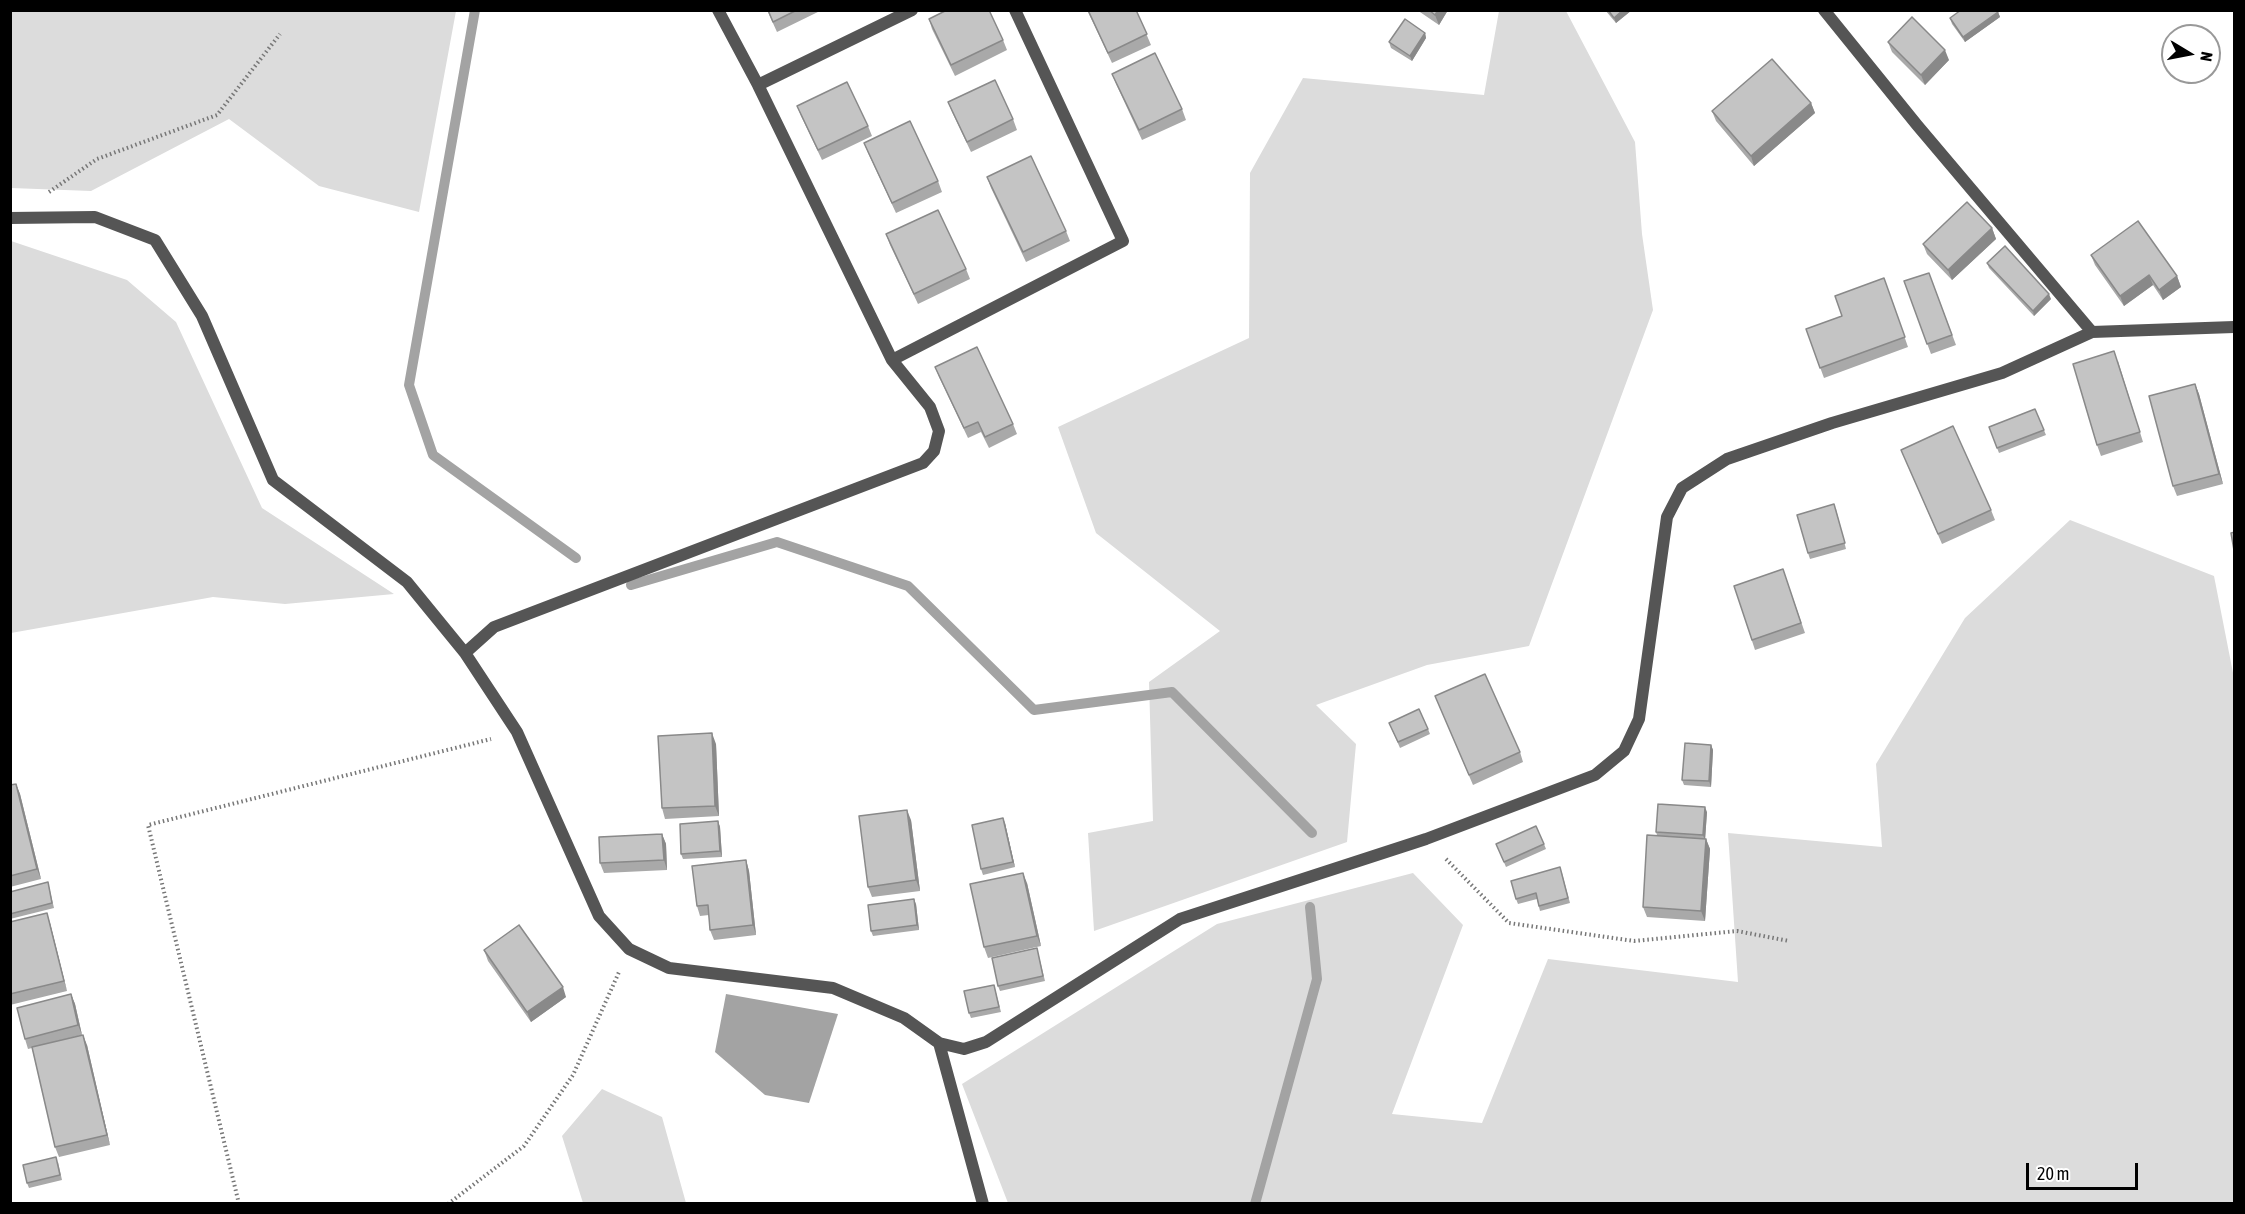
<!DOCTYPE html>
<html>
<head>
<meta charset="utf-8">
<style>
  body { margin:0 }
  #map { position:relative; width:2245px; height:1214px; overflow:hidden; background:#fff; font-family:"Asap Condensed",sans-serif }
  canvas { display:block }
  .frame { position:absolute; inset:0; border:12px solid #000; pointer-events:none }
  .north { position:absolute; left:2161px; top:24px; width:60px; height:60px; box-sizing:border-box; background:#fff; border:2px solid #999; border-radius:50%; rotate:100deg; font-size:16px; font-weight:700; line-height:24px; text-align:center; color:#000 }
  .north::after { content:''; display:block; margin:auto; width:21px; height:27px; background:#000; clip-path:polygon(50% 0,100% 100%,50% 72%,0 100%) }
  .scale { position:absolute; left:2026px; top:1163px; width:112px; height:27px; box-sizing:border-box; border:3px solid #000; border-top:0; padding-left:8px; font-size:18px; line-height:21px; white-space:nowrap; color:#000; -webkit-text-stroke:4px #fff; paint-order:stroke }
</style>
</head>
<body>
<div id="map">
<canvas width="2245" height="1214"></canvas>
<div class="frame"></div>
<div class="north">N</div>
<div class="scale">20 m</div>
</div>
<script>
const ctx = document.querySelector('canvas').getContext('2d');
ctx.lineJoin = 'round';
function fill(path, color) {
  ctx.fillStyle = color;
  ctx.fill(path, 'evenodd');
}
function poly(rows) {
  const path = new Path2D();
  for (const r of rows) {
    path.moveTo(r[0], r[1]);
    for (let i = 2; i < r.length; i += 2) path.lineTo(r[i], r[i + 1]);
  }
  return path;
}
function trace(path, color, width, dash) {
  ctx.strokeStyle = color;
  ctx.lineWidth = width;
  ctx.lineCap = dash ? 'butt' : 'round';
  ctx.setLineDash(dash || []);
  ctx.stroke(path);
}
fill(poly([
  [11,10,456,11,419,212,319,186,229,119,91,191,11,188],
  [1499,11,1566,11,1635,142,1642,234,1653,310,1529,646,1427,665,1316,705,1356,744,1347,842,1094,931,1088,833,1153,821,1149,682,1220,631,1096,533,1058,427,1249,338,1250,173,1303,78,1484,95],
  [11,241,127,280,176,322,262,508,394,594,285,604,213,597,11,633],
  [2070,520,2214,576,2234,678,2234,1203,1008,1203,962,1084,1217,924,1413,873,1463,925,1392,1114,1482,1123,1548,959,1738,982,1728,833,1882,847,1876,764,1965,618],
  [602,1089,662,1117,686,1203,583,1203,562,1136]
]), '#dcdcdc');
fill(poly([
  [726,994,838,1014,809,1103,765,1095,715,1052]
]), '#a3a3a3');
trace(poly([
  [475,10,409,385,433,455,576,558],
  [631,585,777,542,908,586,1034,710,1172,692,1312,833],
  [1255,1204,1317,979,1310,907]
]), '#a3a3a3', 10);
trace(poly([
  [49,192,97,159,217,115,280,34],
  [1446,859,1509,923,1634,941,1737,931,1789,941],
  [239,1204,148,825,491,739],
  [448,1204,524,1146,573,1075,619,972]
]), '#777', 4, [1.5, 3]);
trace(poly([
  [1824,10,1917,125,2092,332],
  [758,85,912,10],
  [10,218,95,217,155,240,202,316,273,480,407,582,465,653,517,732,599,916,629,949,669,968,833,988,904,1018,939,1043,964,1049,986,1042,1180,919,1426,839,1595,775,1624,751,1639,719,1667,517,1682,488,1727,459,1832,423,2002,373,2092,332,2234,327],
  [892,360,1123,241,1015,10],
  [465,653,494,627,923,463,934,451,939,431,930,407,892,360,758,85,718,10],
  [939,1043,983,1204]
]), '#555', 12);
fill(poly([
  [767,10,822,10,777,32],
  [1087,10,1136,10,1151,45,1112,63],
  [1417,10,1448,10,1439,25],
  [1605,10,1632,10,1616,23],
  [1998,12,2000,17,1965,42,1952,24,1950,18],
  [929,19,1003,40,1007,50,955,76,932,29],
  [1425,33,1426,38,1412,61,1391,48,1389,42],
  [1888,42,1949,60,1925,85,1892,52],
  [1112,74,1182,109,1186,120,1142,140,1116,84],
  [948,102,1013,119,1017,130,971,152,952,112],
  [1811,103,1815,113,1754,166,1716,121,1712,111],
  [797,106,868,126,872,136,822,160,801,116],
  [864,143,938,181,942,192,896,213,868,153],
  [987,177,1066,231,1070,241,1026,262,991,188],
  [1992,228,1996,239,1952,280,1927,254,1923,244],
  [886,234,966,269,970,279,918,304,890,245],
  [2091,255,2177,276,2181,287,2163,300,2153,285,2124,306,2095,265],
  [1987,263,2051,299,2034,316,1989,268],
  [1929,273,1956,345,1931,354,1904,281],
  [1884,278,1908,347,1824,378,1806,329,1842,316],
  [2118,361,2143,442,2101,456,2097,445],
  [935,367,1013,424,1017,434,989,448,981,432,968,438,939,377],
  [2195,384,2199,394,2223,484,2177,496,2173,486],
  [2035,409,2046,435,1999,453,1989,427],
  [1901,450,1991,510,1995,520,1942,544],
  [1836,509,1846,549,1810,559,1808,553],
  [1783,569,1805,633,1755,650,1734,586],
  [1435,696,1520,752,1523,762,1473,785],
  [1389,723,1428,729,1430,734,1400,748],
  [716,744,719,816,665,819,662,808],
  [1711,745,1713,750,1711,787,1684,785,1682,780],
  [16,784,20,794,41,879,10,887,10,785],
  [1707,812,1705,839,1706,839,1710,849,1705,921,1647,917,1643,907,1657,835,1656,832],
  [911,820,920,891,872,897,868,887],
  [718,821,720,827,722,857,683,859,681,854],
  [1005,823,1015,867,983,875,981,869],
  [662,834,666,844,667,870,604,873,600,863],
  [1496,844,1544,844,1546,849,1506,867],
  [746,860,749,871,756,935,714,940,710,930,709,915,700,916,697,906],
  [1562,873,1570,903,1540,911,1537,899,1518,904,1516,899],
  [48,882,54,908,10,919,10,892],
  [1027,883,1041,946,988,958,984,947],
  [916,904,919,930,873,936,871,931],
  [10,922,50,923,67,991,10,1005],
  [1037,948,1045,981,1000,991,998,986],
  [484,950,566,997,531,1022,488,961],
  [994,985,1001,1012,971,1018,969,1013],
  [71,994,75,1004,82,1035,57,1041,87,1045,110,1145,59,1157,55,1147,32,1048,28,1049,25,1039],
  [58,1162,62,1180,29,1188,27,1183]
]), '#a9a9a9');
fill(poly([
  [1438,10,1448,10,1439,25,1435,15],
  [1623,10,1632,10,1616,23,1614,18],
  [1998,12,2000,17,1965,42,1963,37],
  [1425,33,1426,38,1412,61,1410,56],
  [1945,50,1949,60,1925,85,1921,75],
  [1811,103,1815,113,1754,166,1751,156],
  [1992,228,1996,239,1952,280,1948,270],
  [2149,275,2153,285,2124,306,2120,296],
  [2177,276,2181,287,2163,300,2159,290],
  [2049,294,2051,299,2034,316,2033,311],
  [2195,384,2199,394,2223,484,2219,474],
  [712,733,716,744,719,816,715,806],
  [1711,745,1713,750,1711,787,1709,781],
  [16,784,20,794,41,879,37,869],
  [1705,807,1707,812,1705,841,1703,835],
  [907,810,911,820,920,891,916,880],
  [1003,818,1005,823,1015,867,1013,862],
  [718,821,720,827,722,857,720,851],
  [662,834,666,844,667,870,664,860],
  [1706,839,1710,849,1705,921,1701,911],
  [746,860,749,871,756,935,753,925],
  [1023,873,1027,883,1041,946,1037,936],
  [914,899,916,904,919,930,917,925],
  [47,913,50,923,67,991,64,981],
  [563,987,566,997,531,1022,527,1012],
  [71,994,75,1004,82,1035,78,1025],
  [83,1035,87,1045,110,1145,107,1135]
]), '#898989');
const building = poly([
  [768,10,797,10,773,22,768,10],
  [947,10,989,10,1003,40,951,65,929,19,947,10],
  [1088,10,1136,10,1147,34,1108,53,1088,10],
  [1429,10,1438,10,1435,15,1429,10],
  [1608,10,1623,10,1614,18,1608,10],
  [1961,10,1997,10,1998,12,1963,37,1950,18,1961,10],
  [1912,17,1945,50,1921,75,1888,42,1912,17],
  [1405,19,1425,33,1410,56,1389,42,1405,19],
  [1155,53,1182,109,1139,130,1112,74,1155,53],
  [1772,59,1811,103,1751,156,1712,111,1772,59],
  [995,80,1013,119,967,142,948,102,995,80],
  [847,82,868,126,818,150,797,106,847,82],
  [910,121,938,181,892,203,864,143,910,121],
  [1031,156,1066,231,1023,252,987,177,1031,156],
  [1967,202,1992,228,1948,270,1923,244,1967,202],
  [938,210,966,269,914,294,886,234,938,210],
  [2138,221,2177,276,2159,290,2149,275,2120,296,2091,255,2138,221],
  [2005,246,2049,294,2033,311,1987,263,2005,246],
  [1929,273,1952,335,1927,344,1904,281,1929,273],
  [1884,278,1905,337,1820,368,1806,329,1842,316,1835,296,1884,278],
  [977,347,1013,424,985,437,978,422,964,428,935,367,977,347],
  [2114,351,2140,432,2097,445,2073,364,2114,351],
  [2195,384,2219,474,2173,486,2149,396,2195,384],
  [2035,409,2044,430,1997,448,1989,427,2035,409],
  [1953,426,1991,510,1938,534,1901,450,1953,426],
  [1834,504,1845,543,1808,553,1797,515,1834,504],
  [2235,532,2235,556,2231,533,2235,532],
  [1783,569,1801,623,1752,640,1734,586,1783,569],
  [1485,674,1520,752,1469,775,1435,696,1485,674],
  [1419,709,1428,729,1398,742,1389,723,1419,709],
  [712,733,715,806,662,808,658,736,712,733],
  [1685,743,1711,745,1709,781,1682,780,1685,743],
  [16,784,37,869,10,876,10,785,16,784],
  [1658,804,1705,807,1703,835,1656,832,1658,804],
  [907,810,916,880,868,887,859,816,907,810],
  [1003,818,1013,862,981,869,972,825,1003,818],
  [718,821,720,851,681,854,680,824,718,821],
  [1536,826,1544,844,1504,862,1496,844,1536,826],
  [662,834,664,860,600,863,599,837,662,834],
  [1647,835,1706,839,1701,911,1643,907,1647,835],
  [746,860,753,925,710,930,708,905,697,906,692,866,746,860],
  [1560,867,1568,898,1539,906,1536,893,1516,899,1511,881,1560,867],
  [1023,873,1037,936,984,947,970,884,1023,873],
  [48,882,52,903,10,914,10,892,48,882],
  [914,899,917,925,871,931,868,905,914,899],
  [47,913,64,981,10,994,10,922,47,913],
  [519,925,563,987,527,1012,484,950,519,925],
  [1037,948,1043,976,998,986,992,958,1037,948],
  [994,985,999,1007,969,1013,964,991,994,985],
  [71,994,78,1025,25,1039,17,1008,71,994],
  [83,1035,107,1135,55,1147,32,1047,83,1035],
  [56,1157,60,1175,27,1183,23,1165,56,1157]
]);
fill(building, '#c4c4c4');
trace(building, '#898989', 1.5);
</script>
</body>
</html>
